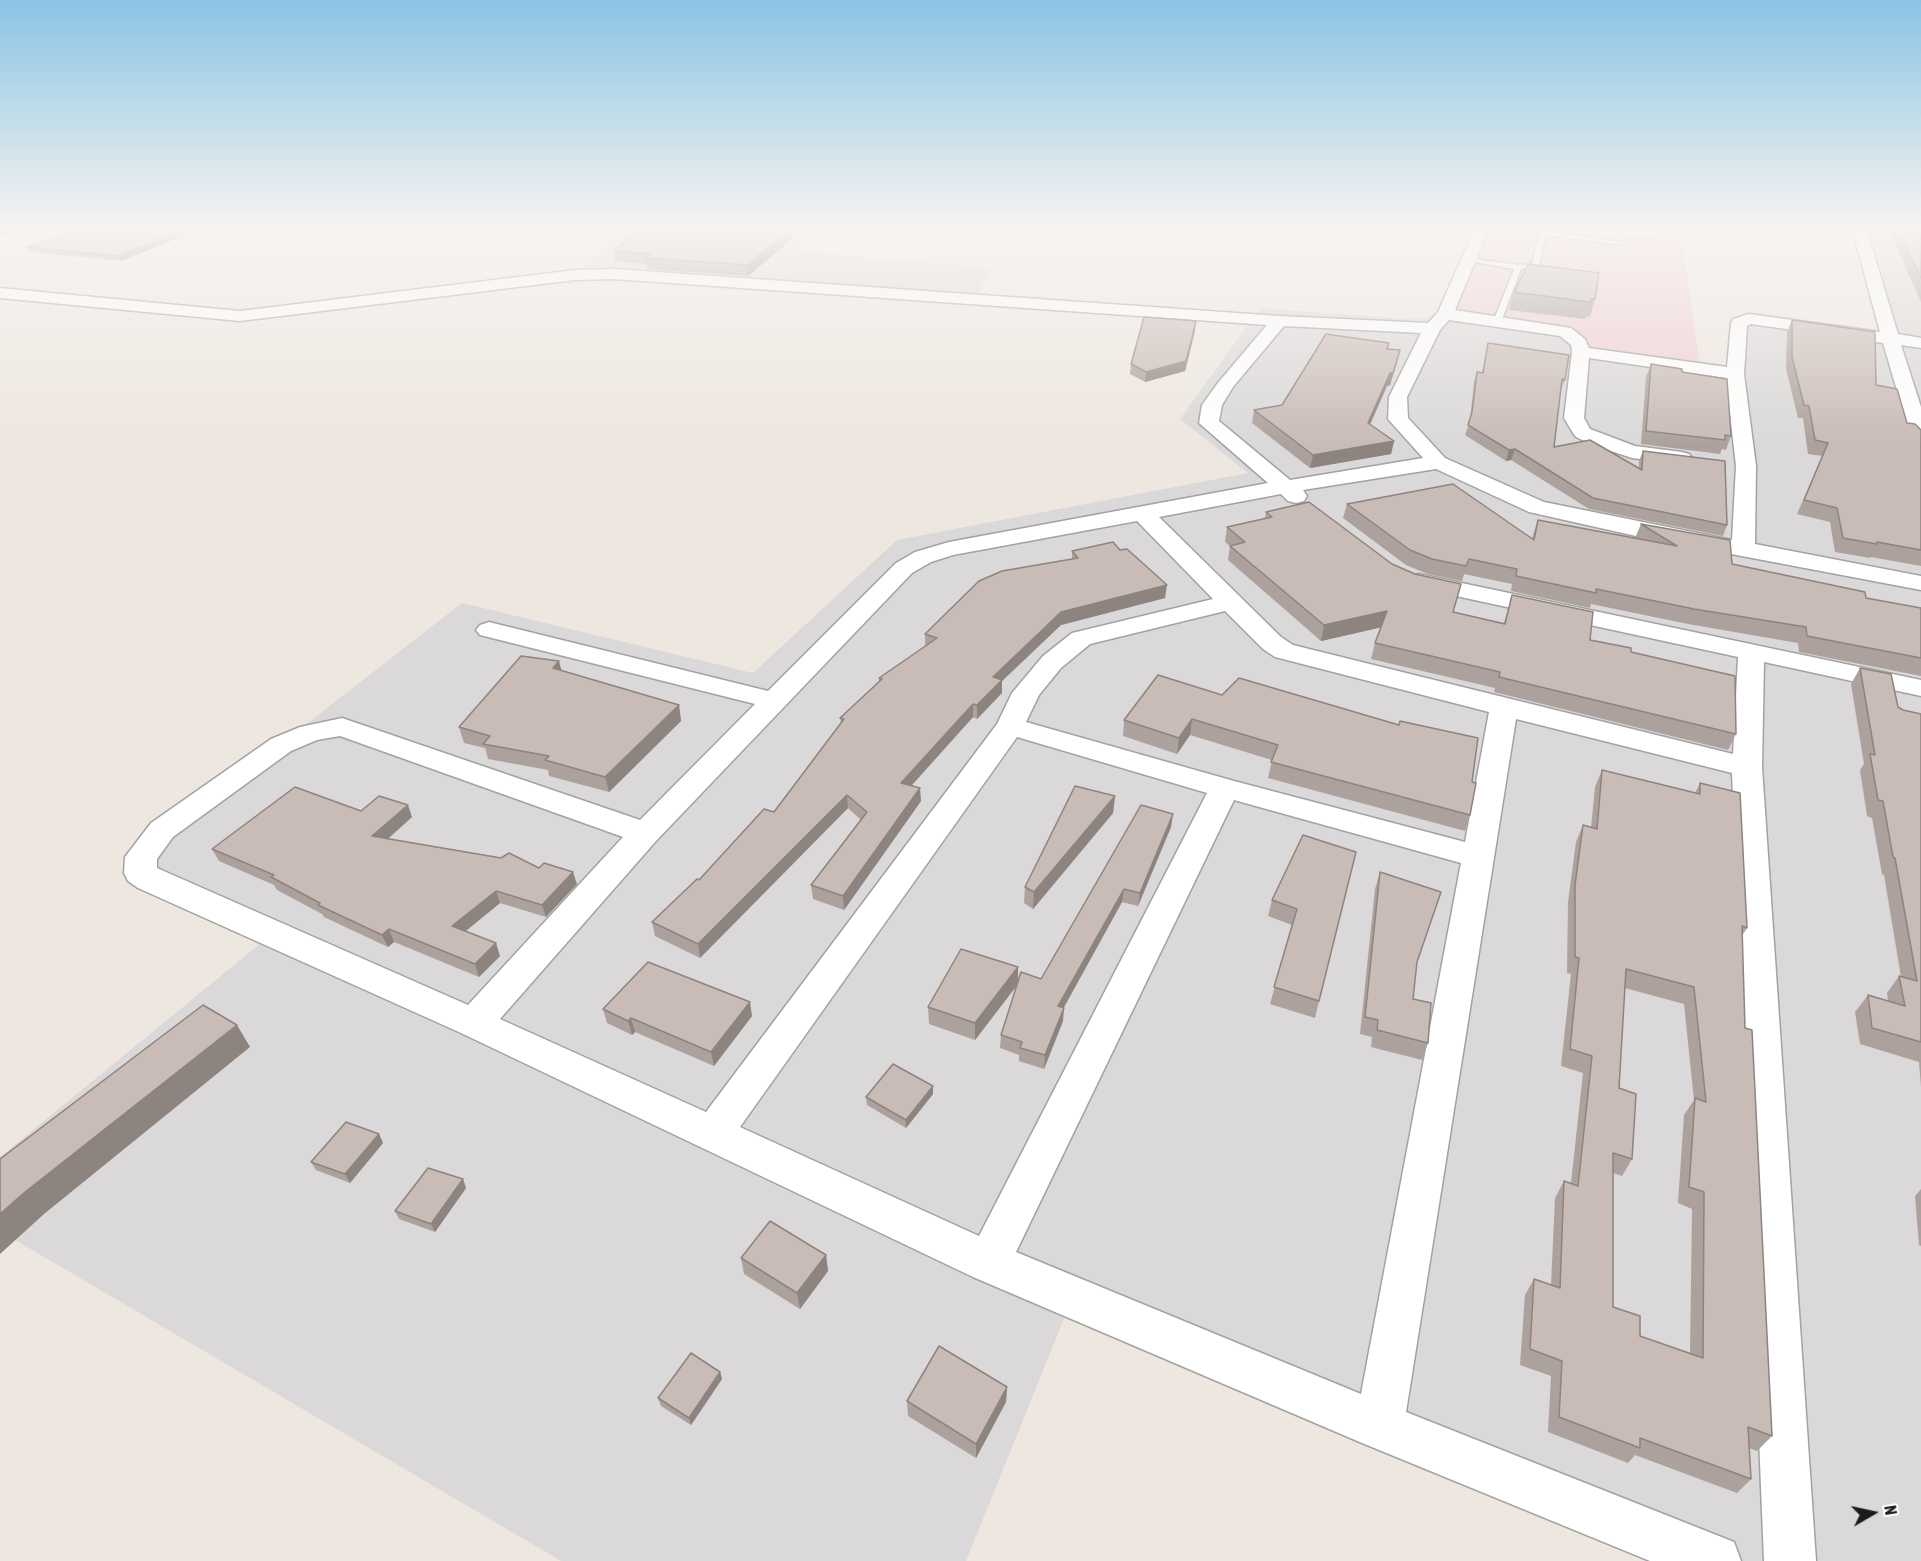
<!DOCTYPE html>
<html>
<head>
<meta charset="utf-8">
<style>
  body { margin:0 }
  #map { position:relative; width:1921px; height:1561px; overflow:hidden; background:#eee7e0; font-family:"Asap Condensed",sans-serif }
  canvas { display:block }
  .north { position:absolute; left:1843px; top:1483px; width:60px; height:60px; -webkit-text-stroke:4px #fff; paint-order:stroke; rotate:81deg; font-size:16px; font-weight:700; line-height:24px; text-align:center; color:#1b1b1b }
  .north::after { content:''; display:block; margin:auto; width:21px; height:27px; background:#1b1b1b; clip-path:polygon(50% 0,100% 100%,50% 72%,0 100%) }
</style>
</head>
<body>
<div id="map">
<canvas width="1921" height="1561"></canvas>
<div class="north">N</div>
</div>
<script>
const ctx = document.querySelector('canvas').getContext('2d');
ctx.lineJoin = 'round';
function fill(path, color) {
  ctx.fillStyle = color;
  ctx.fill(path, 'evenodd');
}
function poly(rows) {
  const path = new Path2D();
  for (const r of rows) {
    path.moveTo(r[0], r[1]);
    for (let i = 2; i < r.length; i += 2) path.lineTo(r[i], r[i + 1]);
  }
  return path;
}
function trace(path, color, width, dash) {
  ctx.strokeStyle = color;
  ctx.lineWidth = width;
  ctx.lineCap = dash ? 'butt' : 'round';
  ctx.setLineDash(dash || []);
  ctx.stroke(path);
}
fill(poly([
  [624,228,756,228,815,232,796,251,992,268,975,299,582,270],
  [1865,228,1921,228,1921,1561,1708,1561,1078,1284,966,1561,561,1561,0,1231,0,1157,278,929,153,872,147,858,170,830,462,603,753,673,897,540,1248,473,1180,419,1260,308,1406,319,1447,316,1563,333,1739,375,1745,325,1752,321,1897,340]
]), '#dad8d8');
fill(poly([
  [1489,228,1575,228,1682,240,1700,366,1585,351,1568,331,1456,310]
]), '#f0ced3');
fill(poly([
  [1673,228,1756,228,1754,238]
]), '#dfdfdf');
const service = poly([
  [157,228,188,228,205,231,201,233,157,228],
  [1504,228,1521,228,1629,243,1625,245,1546,235,1539,266,1521,269,1501,322,1497,325,1493,322,1514,269,1464,260,1468,258,1518,265,1532,264,1539,235,1504,228]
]);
const minor = poly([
  [1475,228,1489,228,1455,310,1571,328,1585,339,1589,348,1727,367,1731,323,1733,319,1749,314,1880,332,1852,228,1866,228,1898,334,1921,338,1921,348,1901,345,1921,407,1921,444,1914,442,1911,438,1883,343,1751,324,1747,326,1744,374,1756,466,1755,544,1921,576,1921,590,1636,536,1529,512,1436,469,1303,490,1307,496,1304,501,1296,503,1288,501,1281,494,1159,517,1281,637,1293,645,1733,754,1738,657,1419,588,1410,586,1407,581,1410,576,1419,574,1921,680,1921,696,1764,662,1762,767,1816,1561,1764,1561,1732,773,1516,719,1406,1412,1734,1542,1741,1561,1650,1561,1362,1443,973,1277,461,1033,138,888,128,881,124,873,125,857,151,823,271,739,300,727,342,718,640,820,755,704,480,635,476,630,480,625,489,622,768,691,896,563,915,552,949,542,1268,483,1199,423,1202,405,1217,384,1267,325,614,279,575,280,240,321,0,298,0,288,240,311,575,270,614,269,1279,316,1428,323,1438,312,1475,228],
  [1449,320,1560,336,1571,345,1572,352,1564,418,1573,433,1576,437,1593,445,1632,458,1682,464,1689,462,1692,458,1689,454,1682,452,1635,446,1590,429,1584,418,1589,358,1726,378,1736,466,1732,540,1544,502,1445,458,1408,418,1407,397,1440,330,1449,320],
  [1284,326,1421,333,1389,397,1388,419,1423,458,1290,480,1219,421,1222,405,1233,387,1284,326],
  [1137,521,1213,599,1072,633,1043,656,1012,693,997,724,706,1112,500,1019,656,841,912,573,931,562,953,555,1137,521],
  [1225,611,1263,649,1275,657,1489,712,1465,842,1234,781,1026,722,1039,695,1061,668,1090,644,1225,611],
  [340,736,623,837,468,1005,157,868,157,859,173,837,291,751,317,740,340,736],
  [1017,737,1207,793,979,1236,740,1127,1017,737],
  [1234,800,1461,863,1361,1394,1016,1252,1234,800]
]);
trace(service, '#a2a2a2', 3);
trace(minor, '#a2a2a2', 3);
fill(service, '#fff');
fill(minor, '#fff');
fill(poly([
  [1888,228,1921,228,1921,302],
  [184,229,186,235,121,261,29,252,27,247],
  [793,238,748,276,647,269,646,264,615,261,614,251],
  [1514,292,1595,299,1590,317,1586,316,1585,319,1509,310],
  [1792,320,1876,385,1907,423,1921,430,1921,566,1871,557,1870,558,1835,552,1830,522,1797,514,1822,456,1808,454,1803,418,1798,418,1786,369,1787,332],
  [1195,331,1185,371,1145,382,1130,374,1131,364],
  [1488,343,1565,380,1561,389,1554,447,1639,468,1639,461,1643,451,1727,525,1723,536,1589,509,1511,460,1506,461,1465,435,1470,421,1474,382,1477,372,1482,373],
  [1388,349,1400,350,1397,363,1390,385,1387,386,1370,424,1394,441,1391,454,1310,468,1252,423,1254,410,1282,405],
  [1651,364,1682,372,1731,436,1726,450,1722,449,1720,454,1641,444,1646,377],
  [1347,504,1532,538,1538,520,1635,538,1641,524,1732,564,1866,598,1921,608,1921,676,1799,652,1798,643,1688,624,1591,604,1590,608,1511,591,1512,584,1464,574,1462,581,1428,574,1406,565,1343,518],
  [1266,512,1453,612,1504,623,1512,595,1590,640,1631,652,1736,734,1728,750,1494,692,1495,688,1371,659,1375,643,1381,627,1321,641,1228,560,1230,546,1225,542,1227,527,1265,519],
  [1072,551,1165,598,1061,625,1002,681,1002,693,977,719,973,717,912,785,921,801,844,910,813,899,811,885,861,820,848,808,700,958,655,936,652,922,774,812,841,724,840,718,879,682,879,678,925,646,925,634,1072,559],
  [1860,668,1898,707,1903,710,1921,714,1921,1087,1919,1062,1860,1044,1855,1012,1868,995,1888,1001,1887,993,1899,976,1901,977,1884,875,1882,874,1872,818,1867,816,1860,770,1864,764,1851,684],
  [562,671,679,705,681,721,609,792,549,776,548,770,488,759,485,748,464,743,459,727],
  [1158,675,1472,782,1470,815,1465,831,1268,778,1272,760,1190,735,1177,754,1123,736,1124,720],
  [1602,770,1695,793,1700,783,1747,928,1742,936,1745,1028,1772,1436,1757,1451,1749,1448,1751,1479,1737,1493,1635,1455,1628,1463,1548,1432,1551,1376,1520,1365,1525,1295,1534,1279,1551,1285,1555,1198,1564,1181,1571,1183,1583,1073,1561,1066,1571,974,1567,973,1568,902,1576,842,1583,825,1591,828,1595,787],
  [1625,988,1684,1004,1694,1100,1684,1115,1678,1203,1692,1209,1690,1353,1640,1336,1613,1307,1613,1173,1622,1176,1632,1159,1619,1088],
  [1115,796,1113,813,1033,909,1024,903,1025,887],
  [361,811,412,817,388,839,539,868,577,884,546,917,500,903,466,931,500,956,479,977,394,942,388,947,324,917,322,914,277,890,274,885,219,861,212,849],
  [1171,827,1138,906,1122,902,1063,1008,1063,1021,1044,1069,1019,1061,1019,1055,1000,1048,1001,1035,1017,985,975,1040,929,1024,928,1007,1018,982,1041,979],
  [1303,835,1319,1001,1315,1018,1270,1004,1292,925,1268,916,1272,900],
  [1380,872,1417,962,1413,999,1428,1043,1422,1060,1371,1047,1372,1037,1360,1034,1375,889],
  [603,1009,752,1016,714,1066,635,1032,632,1035,607,1023],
  [933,1094,906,1128,867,1105,866,1097],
  [379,1134,383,1143,350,1183,316,1170,311,1162],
  [463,1179,466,1188,435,1232,399,1219,395,1211],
  [1921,1189,1921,1246,1919,1245,1915,1196],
  [826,1255,828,1271,800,1309,744,1274,741,1258],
  [720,1372,722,1379,691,1425,661,1406,658,1398],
  [1007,1387,1006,1402,976,1458,908,1416,907,1401]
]), '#ada19d');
fill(poly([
  [0,228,20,228,0,236],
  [792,228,793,238,748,276,747,265],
  [184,229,186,235,121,261,118,256],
  [1196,321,1195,331,1185,371,1145,382,1146,372],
  [1400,350,1390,385,1387,386,1365,436,1368,423],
  [1394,441,1391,454,1310,468,1313,455],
  [1515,449,1511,460,1506,461,1509,450],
  [1167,585,1165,598,1061,625,1002,681,1002,693,977,719,977,705,993,677,1061,612],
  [1387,611,1383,627,1321,641,1324,625],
  [559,661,563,676,553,668],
  [973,704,973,717,902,796,901,783],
  [679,705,681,721,609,792,605,777],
  [1192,719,1190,735,1177,754,1179,738],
  [920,788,921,801,844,910,843,896],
  [847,795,848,808,700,958,698,944],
  [1115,796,1113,813,1033,909,1034,892],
  [408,805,412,817,377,848,372,836],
  [1173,814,1171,827,1138,906,1140,893],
  [573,872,577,884,546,917,542,905],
  [1124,889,1122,902,1057,1020,1058,1006],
  [496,891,500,903,457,938,452,926],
  [389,929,394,942,388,947,382,935],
  [496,943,500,956,479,977,475,964],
  [1018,967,1018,984,975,1040,975,1023],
  [750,1002,752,1016,714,1066,711,1052],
  [1064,1008,1063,1021,1044,1069,1045,1055],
  [631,1018,635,1032,632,1035,628,1021],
  [237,1025,250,1047,44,1214,0,1254,0,1214,25,1192],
  [933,1086,933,1094,906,1128,906,1120],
  [379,1134,383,1143,350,1183,345,1174],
  [463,1179,466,1188,435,1232,431,1224],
  [826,1255,828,1271,800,1309,797,1293],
  [720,1372,722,1379,691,1425,689,1418],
  [1007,1387,1006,1402,976,1458,976,1444]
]), '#8d837f');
const building = poly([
  [80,228,169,228,184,229,118,256,27,247,80,228],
  [639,228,792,228,747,265,645,258,651,254,614,251,639,228],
  [1897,228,1921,228,1921,279,1897,228],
  [1528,264,1599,273,1595,299,1591,299,1590,302,1514,292,1528,264],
  [1144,317,1196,321,1186,361,1146,372,1131,364,1144,317],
  [1792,320,1875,332,1876,385,1897,389,1907,423,1915,424,1921,430,1921,550,1877,542,1877,544,1843,538,1837,508,1804,500,1828,443,1815,440,1809,406,1804,405,1792,357,1792,320],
  [1326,334,1389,343,1387,349,1400,350,1393,373,1390,373,1368,423,1394,441,1313,455,1254,410,1282,405,1326,334],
  [1488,343,1569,355,1565,380,1562,379,1554,447,1590,440,1642,470,1643,451,1725,461,1727,525,1593,498,1515,449,1509,450,1468,425,1472,412,1477,372,1483,373,1488,343],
  [1651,364,1682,369,1682,372,1727,379,1731,436,1725,435,1725,440,1646,431,1651,364],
  [1453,484,1534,540,1538,520,1677,546,1641,524,1730,540,1732,564,1865,592,1866,598,1921,608,1921,658,1807,636,1806,627,1694,609,1596,589,1596,593,1516,576,1517,569,1469,559,1466,566,1432,559,1410,550,1347,504,1453,484],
  [1309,502,1392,564,1415,574,1461,584,1453,612,1505,624,1512,595,1593,612,1590,640,1631,648,1631,652,1735,676,1736,734,1499,677,1500,672,1375,643,1387,611,1324,625,1230,546,1245,542,1227,527,1272,517,1266,512,1309,502],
  [1113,542,1120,550,1127,549,1167,585,1061,612,993,677,1002,680,977,705,973,704,901,783,920,788,843,896,811,885,867,812,847,795,698,944,652,922,697,879,699,880,764,809,774,812,844,719,840,718,882,679,879,678,937,638,925,634,979,581,1002,571,1078,558,1072,551,1113,542],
  [521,656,559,661,553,668,679,705,605,777,545,760,549,756,483,744,490,736,459,727,521,656],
  [1860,668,1891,674,1898,707,1903,710,1921,714,1921,1042,1872,1028,1868,995,1905,1006,1899,976,1917,981,1895,858,1893,857,1883,801,1878,800,1870,754,1875,755,1860,668],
  [1158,675,1222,695,1239,678,1399,725,1400,721,1478,738,1472,782,1476,783,1470,815,1271,762,1278,745,1192,719,1179,738,1124,720,1158,675],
  [1602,770,1700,794,1700,783,1740,793,1747,928,1742,926,1745,1028,1752,1030,1772,1436,1748,1427,1751,1479,1640,1438,1640,1448,1559,1417,1562,1361,1530,1349,1534,1279,1560,1288,1564,1181,1578,1186,1592,1056,1570,1049,1579,958,1575,957,1575,885,1583,825,1597,829,1602,770],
  [1626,969,1694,987,1706,1102,1695,1098,1689,1187,1704,1192,1703,1358,1640,1336,1640,1316,1613,1307,1613,1153,1632,1159,1636,1094,1619,1088,1626,969],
  [1075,786,1115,796,1034,892,1025,887,1075,786],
  [295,787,361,811,379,796,408,805,372,836,501,858,509,853,539,868,544,863,573,872,542,905,496,891,452,926,496,943,475,964,389,929,382,935,318,905,320,903,271,877,274,875,212,849,295,787],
  [1141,805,1173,814,1140,893,1124,889,1058,1006,1064,1008,1045,1055,1020,1048,1022,1042,1001,1035,1021,972,1041,979,1141,805],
  [1303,835,1356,852,1319,1001,1274,987,1297,909,1272,900,1303,835],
  [1380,872,1441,892,1417,962,1413,999,1431,1003,1428,1043,1377,1030,1378,1020,1365,1017,1380,872],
  [961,949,1018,967,975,1023,928,1007,961,949],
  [648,962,750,1002,711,1052,631,1018,628,1021,603,1009,648,962],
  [203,1005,237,1025,25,1192,0,1214,0,1159,203,1005],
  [893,1064,933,1086,906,1120,866,1097,893,1064],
  [346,1122,379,1134,345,1174,311,1162,346,1122],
  [428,1168,463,1179,431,1224,395,1211,428,1168],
  [770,1221,826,1255,797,1293,741,1258,770,1221],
  [939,1346,1007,1387,976,1444,907,1401,939,1346],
  [691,1353,720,1372,689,1418,658,1398,691,1353]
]);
fill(building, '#c9bbb6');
trace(building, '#8d837f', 1.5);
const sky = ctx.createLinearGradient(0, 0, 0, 446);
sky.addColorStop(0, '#8ac4e4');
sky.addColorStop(0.51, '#f7f4f1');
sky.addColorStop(1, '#f7f4f100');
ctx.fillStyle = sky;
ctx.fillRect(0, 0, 1921, 446);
</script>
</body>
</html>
